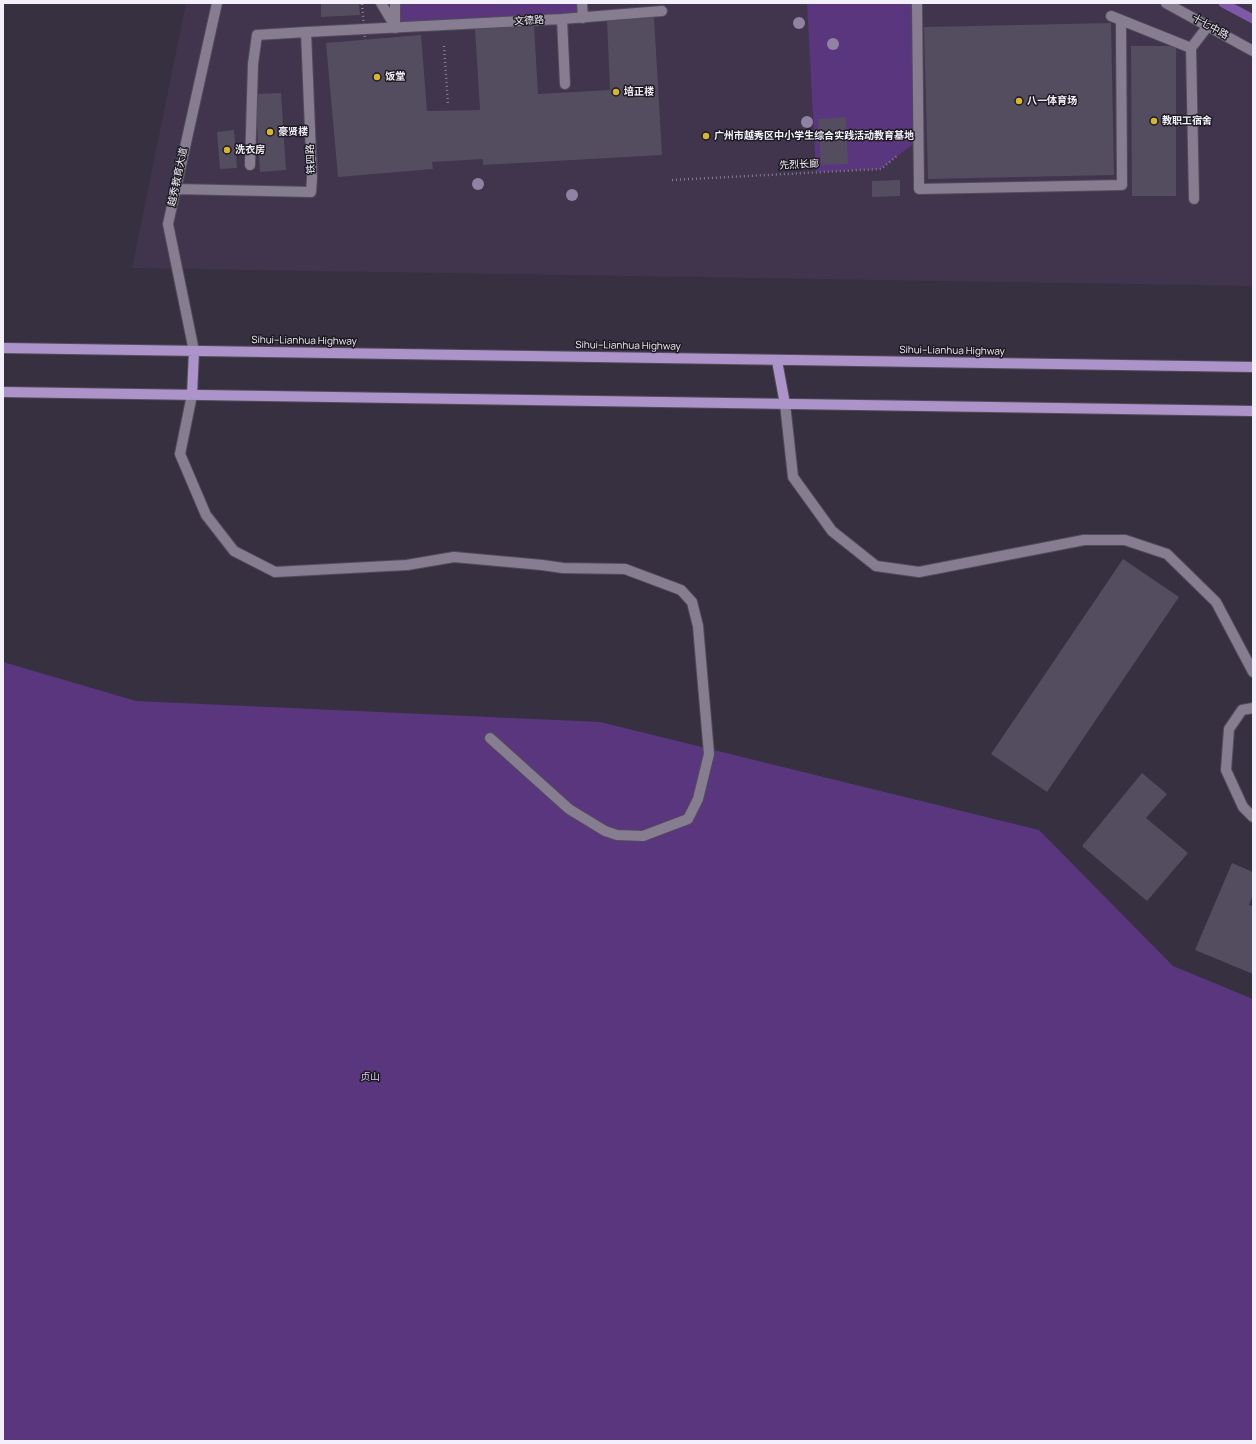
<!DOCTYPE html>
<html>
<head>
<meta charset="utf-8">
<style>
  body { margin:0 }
  #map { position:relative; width:1256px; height:1444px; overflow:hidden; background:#373041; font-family:Manrope,sans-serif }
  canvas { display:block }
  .frame { position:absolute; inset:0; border:4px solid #f4f0fb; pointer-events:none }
</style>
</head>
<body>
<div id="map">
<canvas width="1256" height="1444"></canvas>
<div class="frame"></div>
</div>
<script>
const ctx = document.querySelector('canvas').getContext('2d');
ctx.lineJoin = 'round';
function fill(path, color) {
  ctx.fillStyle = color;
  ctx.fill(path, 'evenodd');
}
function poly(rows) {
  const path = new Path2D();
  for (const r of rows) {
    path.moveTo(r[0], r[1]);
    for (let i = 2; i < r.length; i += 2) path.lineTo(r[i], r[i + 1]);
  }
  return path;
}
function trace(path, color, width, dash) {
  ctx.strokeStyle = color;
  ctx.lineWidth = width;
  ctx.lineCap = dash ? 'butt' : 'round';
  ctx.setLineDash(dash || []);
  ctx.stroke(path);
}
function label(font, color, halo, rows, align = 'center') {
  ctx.font = font + ' Manrope,"Noto Sans SC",sans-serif';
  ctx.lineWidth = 3;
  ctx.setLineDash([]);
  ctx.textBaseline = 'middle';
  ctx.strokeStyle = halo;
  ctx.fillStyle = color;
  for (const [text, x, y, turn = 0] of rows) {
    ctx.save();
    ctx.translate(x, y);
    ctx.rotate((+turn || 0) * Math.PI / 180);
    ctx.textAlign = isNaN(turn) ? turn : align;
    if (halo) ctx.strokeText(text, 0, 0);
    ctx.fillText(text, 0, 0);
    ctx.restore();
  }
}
fill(poly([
  [186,3,1253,3,1253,286,132,268]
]), '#40354d');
fill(poly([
  [395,3,582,3,583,18,396,28],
  [807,3,917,3,918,140,881,169,816,172],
  [3,662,136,701,600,722,1039,830,1173,966,1253,999,1253,1441,3,1441]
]), '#5a367e');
trace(poly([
  [1223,3,1253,19]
]), '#7e59a7', 9);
fill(poly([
  [321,3,359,3,360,15,321,17],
  [654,17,662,155,483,165,483,159,432,162,433,169,338,177,326,43,421,35,427,111,480,110,475,29,534,25,538,94,610,90,607,20],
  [1111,23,1114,175,928,179,924,27],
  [1131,46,1176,46,1176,196,1132,196],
  [281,93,286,170,260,172,255,94],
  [846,117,848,164,821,165,818,119],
  [234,130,237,168,220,169,217,132],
  [900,180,900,196,872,197,872,181],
  [1123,559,1179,597,1047,792,991,754],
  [1142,773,1167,794,1146,818,1188,853,1147,901,1082,846],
  [1232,863,1253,872,1253,895,1249,905,1253,906,1253,974,1195,950]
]), '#544c5f');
const minor = poly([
  [381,3,396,28],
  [395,3,395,26],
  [582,3,583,18],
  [917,3,919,189,1122,185,1121,21],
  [1166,3,1253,51],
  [1111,16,1191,48,1194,199],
  [562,19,565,84],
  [1191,48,1208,26],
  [250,165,253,64,257,35,306,32],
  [176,189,311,192,312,178,306,32,562,19,662,11],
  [194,351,168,224,217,3],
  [192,395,180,454,206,515,234,551,275,572,407,565,454,557,542,565,563,568,625,569,681,590,692,602,698,626,709,754,698,799,688,819,643,836,617,835,605,831,569,809,490,738],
  [785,404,793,477,832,531,876,566,919,572,1084,540,1125,540,1167,554,1216,602,1253,672],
  [1253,708,1242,710,1229,729,1226,770,1243,807,1253,817]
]);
const major = poly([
  [3,348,1253,367],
  [777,361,785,404],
  [3,392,1253,411],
  [192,395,194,351]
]);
trace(minor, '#524c5a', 12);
trace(major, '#524c5a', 12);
trace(poly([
  [444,46,448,105],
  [672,180,881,169,898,155]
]), '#837d8c', 2.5, [1, 3]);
trace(minor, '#867d91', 10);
trace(major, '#ac94cb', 10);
trace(poly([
  [362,4,365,40]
]), '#837d8c', 2.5, [1, 3]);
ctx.fillStyle = '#9082a2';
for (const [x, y] of [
  [799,23],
  [833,44],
  [807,122],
  [478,184],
  [572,195]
]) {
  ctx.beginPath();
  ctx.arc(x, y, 6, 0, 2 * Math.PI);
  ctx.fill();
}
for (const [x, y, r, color] of [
  [377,77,4,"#d5b534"],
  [616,92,4,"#d5b534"],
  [1019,101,4,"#d5b534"],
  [1154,121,4,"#d5b534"],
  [270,132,4,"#d5b534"],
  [706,136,4,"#d5b534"],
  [227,150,4,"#d5b534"]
]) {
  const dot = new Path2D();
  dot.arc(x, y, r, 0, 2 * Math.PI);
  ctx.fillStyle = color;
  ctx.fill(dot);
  trace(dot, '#1d1a22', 1.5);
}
label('10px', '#f4f0fb', '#1d1a22', [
  ["文德路",529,21,-3],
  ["十七中路",1210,27,29],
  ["铁四路",311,159,-92],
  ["先烈长廊",799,165,-3],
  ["越秀教育大道",178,177,-78],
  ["Sihui–Lianhua Highway",304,341,1],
  ["Sihui–Lianhua Highway",628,346,1],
  ["Sihui–Lianhua Highway",952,351,1]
]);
label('bold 10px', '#f4f0fb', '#1d1a22', [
  ["饭堂",385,77],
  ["培正楼",624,92],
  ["八一体育场",1027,101],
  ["教职工宿舍",1162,121],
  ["豪贤楼",278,132],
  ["广州市越秀区中小学生综合实践活动教育基地",714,136],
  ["洗衣房",235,150]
], 'left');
label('10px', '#d8c6f1', '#1d1a22', [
  ["贞山",370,1077]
]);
</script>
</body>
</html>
